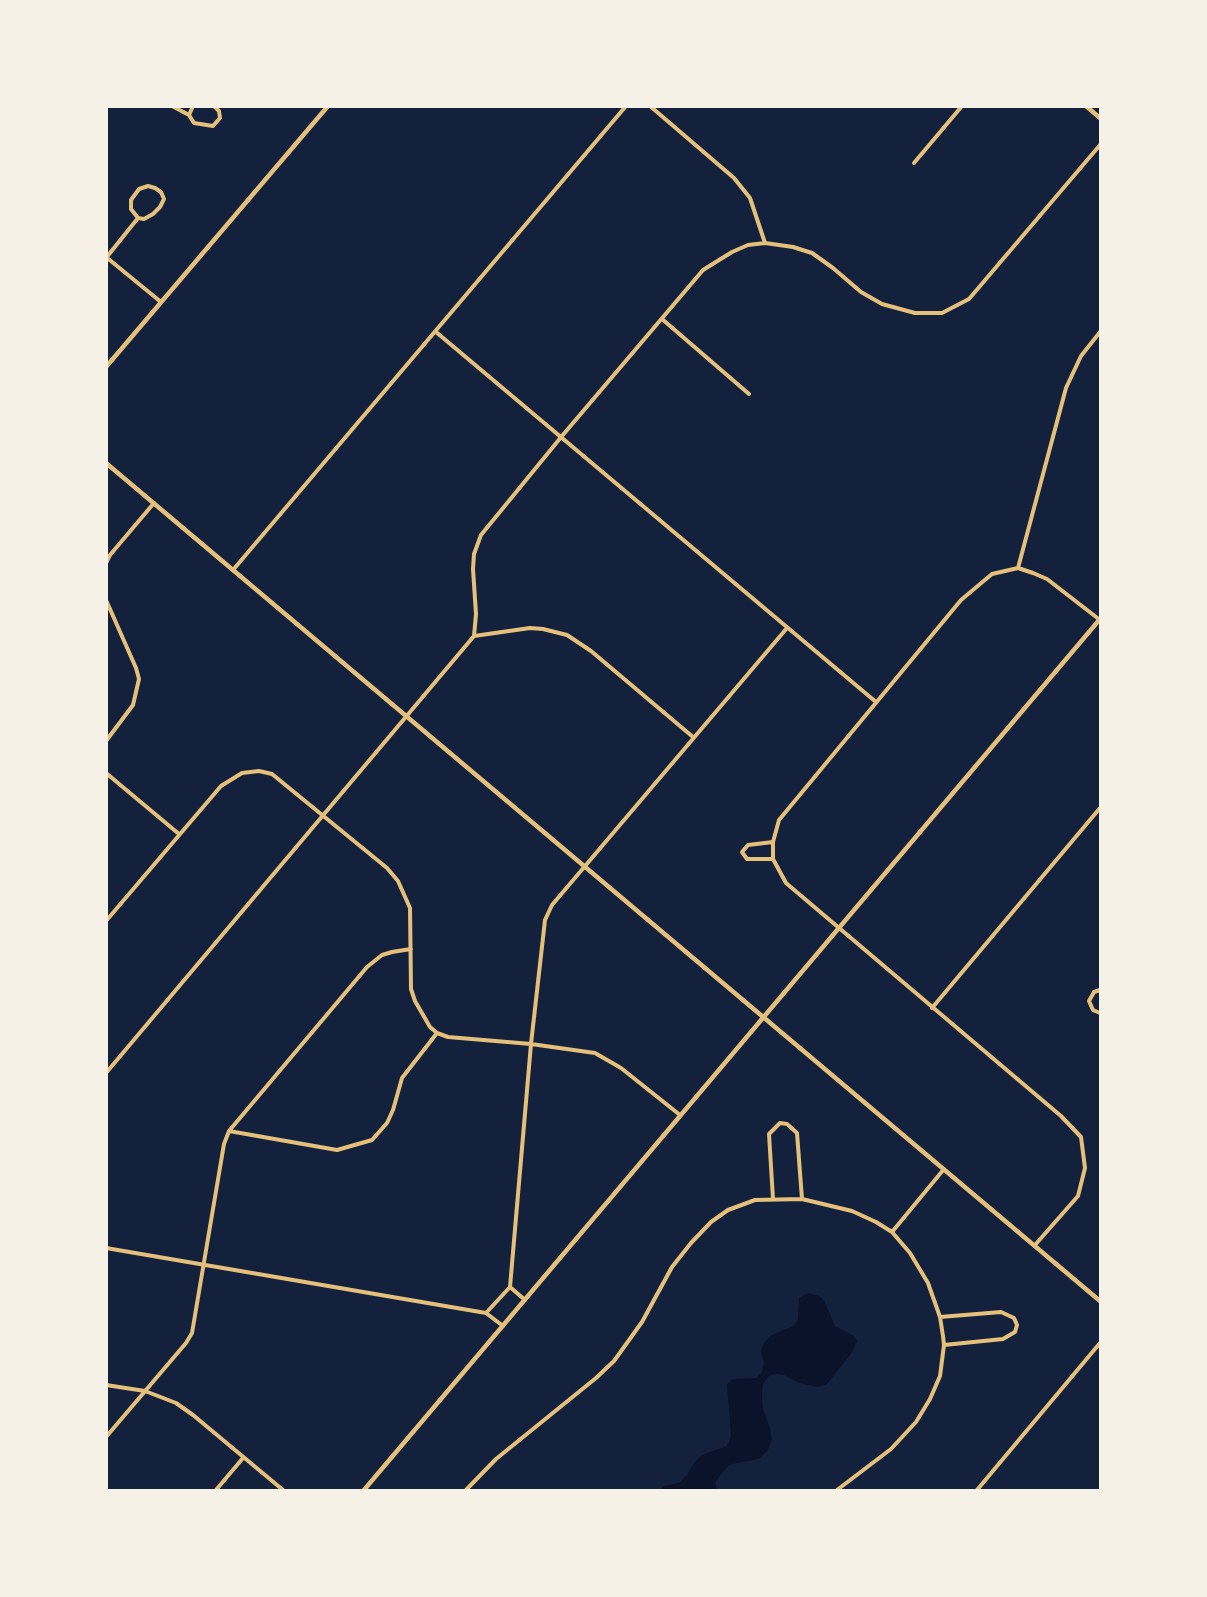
<!DOCTYPE html>
<html>
<head>
<meta charset="utf-8">
<style>
  body { margin:0 }
  #map { position:relative; width:1207px; height:1597px; overflow:hidden; background:#14213d; font-family:"Alegreya Sans",sans-serif }
  canvas { display:block }
  .frame { position:absolute; inset:0; border:108px solid #f6f1e7; pointer-events:none }
</style>
</head>
<body>
<div id="map">
<canvas width="1207" height="1597"></canvas>
<div class="frame"></div>
</div>
<script>
const ctx = document.querySelector('canvas').getContext('2d');
ctx.lineJoin = 'round';
function fill(path, color) {
  ctx.fillStyle = color;
  ctx.fill(path, 'evenodd');
}
function poly(rows) {
  const path = new Path2D();
  for (const r of rows) {
    path.moveTo(r[0], r[1]);
    for (let i = 2; i < r.length; i += 2) path.lineTo(r[i], r[i + 1]);
  }
  return path;
}
function trace(path, color, width, dash) {
  ctx.strokeStyle = color;
  ctx.lineWidth = width;
  ctx.lineCap = dash ? 'butt' : 'round';
  ctx.setLineDash(dash || []);
  ctx.stroke(path);
}
fill(poly([
  [808,1293,819,1296,824,1300,835,1326,854,1336,857,1341,851,1354,826,1385,818,1387,799,1383,784,1375,774,1374,769,1376,763,1384,762,1396,763,1409,770,1428,772,1440,768,1450,759,1459,733,1464,728,1466,715,1482,717,1490,661,1490,664,1486,679,1483,687,1475,693,1464,702,1455,727,1446,731,1436,727,1384,732,1379,756,1378,762,1372,764,1363,761,1351,764,1343,770,1336,793,1326,798,1320,799,1298]
]), '#0b132b');
trace(poly([
  [172,106,189,115,194,123,213,126,220,118,219,111,214,106],
  [650,106,734,178,750,198,765,243],
  [189,115,193,106],
  [914,163,962,106],
  [106,257,161,302],
  [106,258,138,218,144,219,153,214,160,207,164,199,161,192,155,188,148,186,139,189,131,200,131,209,138,218],
  [662,319,749,394],
  [436,332,876,702],
  [106,563,110,555,154,503],
  [1018,568,1066,388,1081,356,1100,332],
  [233,570,626,106],
  [106,600,136,668,139,679,133,705,106,741],
  [474,636,530,628,543,629,567,635,591,651,693,737],
  [106,773,179,834],
  [773,842,748,845,742,852,747,859,773,859],
  [106,921,221,786,242,773,259,771,272,774,387,868,398,881,410,908,411,989,415,1001,430,1027,437,1033,448,1037,531,1044,595,1053,621,1068,680,1115],
  [1100,990,1094,992,1089,1001,1093,1010,1100,1013],
  [932,1008,1100,808],
  [106,1073,474,636,476,614,473,569,474,554,481,535,562,436,703,270,732,252,748,245,765,243,793,247,812,253,833,268,861,292,882,304,915,313,942,313,969,299,1100,145],
  [229,1131,337,1150,372,1140,387,1123,393,1110,402,1078,437,1033],
  [773,1199,769,1134,780,1123,787,1124,797,1133,802,1199],
  [892,1232,944,1169],
  [1035,1245,1078,1196,1085,1168,1081,1137,1061,1116,786,883,773,859,773,842,779,820,961,600,992,574,1018,568,1033,573,1047,579,1100,620],
  [106,1248,486,1313,503,1326],
  [525,1300,510,1287,531,1044,545,920,552,905,787,628],
  [486,1313,510,1287],
  [940,1317,1001,1312,1014,1318,1017,1325,1015,1332,1003,1339,944,1345],
  [106,1385,145,1391,176,1403,193,1415,283,1490],
  [106,1437,186,1343,192,1333,224,1144,229,1131,367,967,382,955,392,952,411,949],
  [216,1490,243,1458],
  [466,1490,496,1459,596,1378,614,1361,642,1322,672,1267,691,1243,711,1222,728,1210,755,1200,802,1199,852,1211,876,1222,892,1232,910,1253,928,1283,940,1317,943,1336,944,1345,940,1376,930,1399,916,1422,891,1449,837,1490],
  [977,1490,1100,1343]
]), '#e5c07b', 4);
trace(poly([
  [1086,106,1100,118],
  [106,367,328,106],
  [106,463,1100,1301],
  [364,1490,1100,619]
]), '#e5c07b', 4.5);
</script>
</body>
</html>
